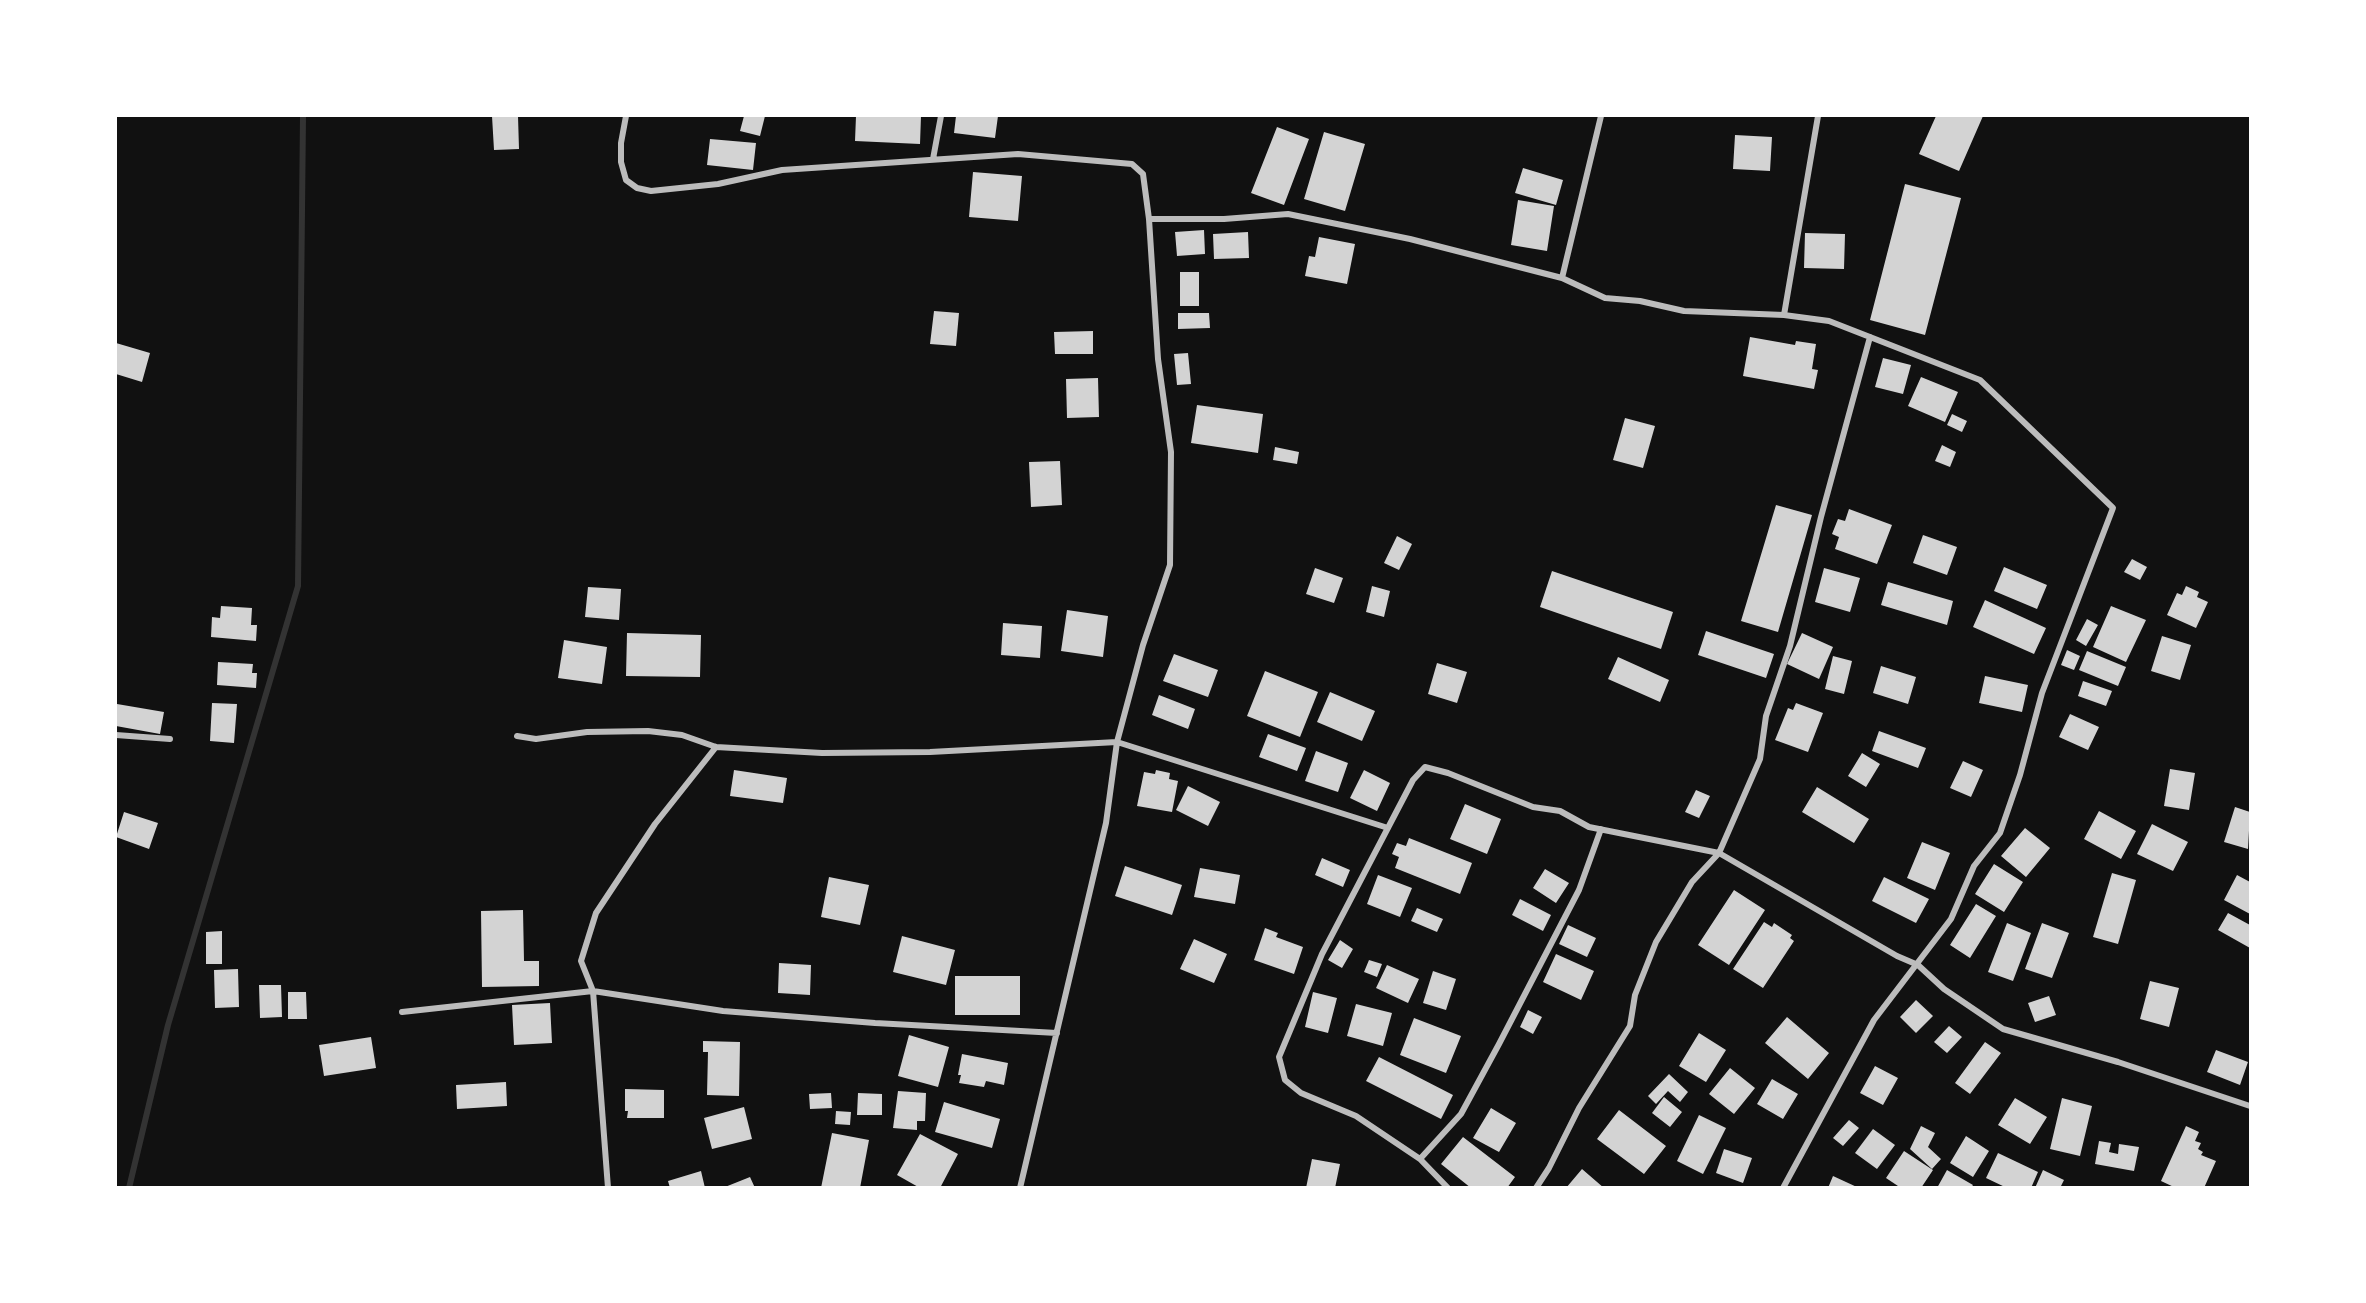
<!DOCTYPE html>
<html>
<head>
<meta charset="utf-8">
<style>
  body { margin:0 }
  #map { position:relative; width:2366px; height:1303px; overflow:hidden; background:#111; font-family:"Open Sans",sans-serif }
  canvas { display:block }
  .frame { position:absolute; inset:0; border:117px solid #fff; pointer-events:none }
</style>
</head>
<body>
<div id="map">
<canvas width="2366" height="1303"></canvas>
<div class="frame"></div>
</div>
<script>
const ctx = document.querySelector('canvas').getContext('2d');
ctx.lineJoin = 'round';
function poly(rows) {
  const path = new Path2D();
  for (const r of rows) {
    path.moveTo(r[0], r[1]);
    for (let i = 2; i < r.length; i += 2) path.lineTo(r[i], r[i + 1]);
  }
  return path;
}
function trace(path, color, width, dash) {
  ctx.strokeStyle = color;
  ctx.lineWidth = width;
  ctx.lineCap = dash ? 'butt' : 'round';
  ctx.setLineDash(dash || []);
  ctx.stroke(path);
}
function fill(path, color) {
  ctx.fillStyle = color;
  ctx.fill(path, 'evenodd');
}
trace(poly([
  [129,1188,168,1025,298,586,303,116]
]), '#333', 6);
fill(poly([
  [492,116,518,116,519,149,494,150],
  [744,116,765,116,760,136,740,131],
  [856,116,921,116,920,144,855,141],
  [956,116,998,116,995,138,954,133],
  [1936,116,1983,116,1959,171,1919,154],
  [1277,127,1309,139,1284,205,1251,193],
  [1324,132,1365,144,1345,211,1304,199],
  [1735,135,1772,137,1770,171,1733,169],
  [710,139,756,143,753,170,707,165],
  [1523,168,1563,180,1556,205,1515,193],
  [973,172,1022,176,1018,221,969,217],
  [1905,184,1961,198,1925,335,1870,320],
  [1518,200,1554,206,1547,251,1511,245],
  [1204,230,1205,254,1177,256,1175,232],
  [1248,232,1249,258,1214,259,1213,234],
  [1805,233,1845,234,1844,269,1804,268],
  [1319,237,1355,244,1347,284,1305,276,1309,256,1315,257],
  [1180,272,1199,272,1199,306,1180,306],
  [934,311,959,313,956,346,930,344],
  [1178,313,1209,313,1210,328,1178,329],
  [1093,331,1093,354,1055,354,1054,332],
  [1750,337,1795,345,1796,341,1816,344,1812,369,1818,370,1814,389,1743,376],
  [116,343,150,353,142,382,116,374],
  [1188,353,1191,384,1177,385,1174,354],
  [1883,358,1911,365,1903,394,1875,387],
  [1921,377,1958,392,1945,422,1908,406],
  [1098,378,1099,417,1067,418,1066,379],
  [1197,405,1263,414,1258,453,1191,443],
  [1952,414,1967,421,1962,432,1947,425],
  [1625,418,1655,426,1643,468,1613,460],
  [1942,445,1956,452,1950,467,1935,461],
  [1275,447,1299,452,1297,464,1273,460],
  [1060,461,1062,505,1031,507,1029,462],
  [1776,505,1812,515,1778,632,1741,621],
  [1849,509,1892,525,1877,564,1835,549,1839,537,1832,534,1838,519,1845,521],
  [1923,535,1957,547,1947,575,1913,563],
  [1397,536,1412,544,1399,570,1384,563],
  [2132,559,2147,567,2140,580,2124,572],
  [2004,567,2047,585,2037,609,1994,591],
  [1315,568,1343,578,1334,603,1306,594],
  [1824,568,1860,578,1850,612,1815,602],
  [1552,571,1673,612,1661,649,1540,607],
  [1888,582,1953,601,1947,625,1881,605],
  [1372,586,1390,591,1384,617,1366,612],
  [2186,586,2199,592,2197,597,2208,602,2196,628,2167,615,2177,593,2182,595],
  [588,587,621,589,619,620,585,617],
  [1985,600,2046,628,2034,654,1973,627],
  [221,606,252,608,251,625,257,625,256,641,211,637,212,617,220,618],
  [2111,606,2146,620,2126,662,2093,647],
  [1067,610,1108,616,1103,657,1061,651],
  [2087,619,2098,625,2086,646,2076,640],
  [1003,623,1042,626,1040,658,1001,655],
  [1706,631,1774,654,1766,678,1698,655],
  [627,633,701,635,700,677,626,676],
  [1802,633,1833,647,1819,679,1787,664],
  [2162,636,2191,645,2180,680,2151,671],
  [564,640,607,647,602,684,558,678],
  [2067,650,2080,656,2074,670,2061,665],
  [2087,651,2126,667,2118,686,2079,670],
  [1174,654,1218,670,1208,697,1163,681],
  [1833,656,1852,661,1844,694,1825,689],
  [1618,657,1669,680,1660,702,1608,679],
  [218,662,253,664,252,673,257,673,256,688,217,685],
  [1437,663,1467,672,1457,703,1428,694],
  [1881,666,1916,677,1908,704,1873,693],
  [1265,671,1318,692,1300,737,1247,716],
  [1985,676,2028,685,2022,712,1979,703],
  [2083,681,2112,691,2106,706,2078,696],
  [1330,692,1375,711,1362,741,1317,722],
  [1159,695,1195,709,1188,729,1152,715],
  [212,703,237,704,234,743,210,741],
  [1796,703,1823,713,1808,752,1775,740,1788,708,1793,710],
  [117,704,164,712,160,734,116,726],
  [2070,714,2099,727,2088,750,2059,737],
  [1879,731,1926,748,1918,768,1872,751],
  [1268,734,1306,748,1297,771,1259,757],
  [1316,751,1348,763,1338,792,1305,781],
  [1862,753,1880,764,1866,787,1848,776],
  [1963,761,1983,770,1971,797,1950,788],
  [2170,769,2195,773,2189,810,2164,806],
  [734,770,787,778,783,803,730,796],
  [1156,770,1170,773,1169,779,1178,781,1172,812,1137,806,1144,772,1155,774],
  [1364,770,1390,783,1377,811,1350,798],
  [1188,786,1220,802,1208,826,1176,810],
  [1817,787,1869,819,1854,843,1802,812],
  [1696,790,1710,796,1699,818,1685,812],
  [1465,804,1501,819,1487,854,1450,839],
  [2235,807,2250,812,2248,849,2224,842],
  [2099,811,2136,831,2121,859,2084,839],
  [124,812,158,823,149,849,116,837],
  [2152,824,2188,842,2173,871,2137,854],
  [2025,828,2050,848,2026,877,2001,856],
  [1409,838,1472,863,1460,894,1395,868,1399,857,1392,854,1397,843,1406,846],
  [1922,842,1950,853,1935,890,1907,878],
  [1322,858,1350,870,1343,887,1315,875],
  [1994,864,2023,882,2004,912,1975,894],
  [1125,866,1182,885,1172,915,1115,896],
  [1200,868,1240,875,1235,904,1194,897],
  [1545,869,1569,883,1556,903,1533,888],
  [2112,873,2136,880,2118,944,2093,937],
  [1378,875,1412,888,1400,917,1367,904],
  [2237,875,2250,882,2250,914,2224,900],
  [829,877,869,885,860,925,821,917],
  [1884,877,1929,899,1916,923,1872,901],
  [1734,890,1765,910,1729,965,1698,945],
  [1520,899,1551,915,1543,931,1512,915],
  [1976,904,1996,916,1970,958,1950,945],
  [1417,908,1443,919,1437,932,1411,921],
  [523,910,524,961,539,961,539,986,482,987,481,911],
  [2228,913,2250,925,2250,948,2218,930],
  [1764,922,1772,927,1774,923,1792,935,1790,938,1794,941,1763,988,1733,969],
  [2007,923,2031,933,2013,981,1988,972],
  [2042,923,2069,933,2052,978,2025,969],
  [1568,925,1596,938,1587,957,1559,944],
  [1265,928,1278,933,1276,937,1303,947,1294,974,1254,960],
  [222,931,222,964,206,964,206,932],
  [902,936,955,950,946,985,893,972],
  [1194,939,1227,954,1214,983,1180,969],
  [1340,940,1353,949,1342,968,1328,960],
  [1556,954,1594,971,1581,1000,1543,982],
  [1369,960,1382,964,1377,977,1364,972],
  [779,963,811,965,810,995,778,993],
  [1387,965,1419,979,1408,1003,1376,988],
  [238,969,239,1007,215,1008,214,970],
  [1433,971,1456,979,1446,1010,1423,1003],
  [955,976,1020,976,1020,1015,955,1015],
  [2150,981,2179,988,2169,1027,2140,1019],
  [259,985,281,985,282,1017,260,1018],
  [288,992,306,992,307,1019,288,1019],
  [1313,992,1337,998,1328,1033,1305,1027],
  [2049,996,2056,1015,2035,1022,2028,1003],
  [1916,1000,1933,1016,1916,1033,1900,1017],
  [550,1003,552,1043,514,1045,512,1005],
  [1356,1004,1392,1013,1383,1046,1347,1036],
  [1528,1010,1542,1017,1533,1034,1520,1027],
  [1787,1017,1829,1053,1808,1079,1765,1043],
  [1414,1018,1461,1036,1446,1073,1400,1055],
  [1949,1026,1962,1037,1947,1053,1934,1042],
  [1699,1033,1726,1050,1706,1082,1679,1066],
  [909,1035,949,1047,938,1087,898,1076],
  [371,1037,376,1068,324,1076,319,1045],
  [703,1041,740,1042,739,1096,707,1095,708,1052,703,1052],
  [1985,1042,2001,1053,1970,1094,1955,1083],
  [2216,1050,2248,1062,2240,1085,2207,1072],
  [962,1054,1008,1063,1004,1085,986,1081,984,1087,959,1083,961,1075,958,1075],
  [1379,1057,1453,1095,1441,1119,1366,1081],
  [1875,1066,1898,1078,1883,1105,1860,1093],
  [1730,1068,1755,1088,1734,1114,1709,1094],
  [1669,1074,1688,1092,1680,1102,1668,1091,1656,1104,1648,1096],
  [1772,1079,1798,1094,1783,1119,1757,1104],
  [506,1082,507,1106,457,1109,456,1085],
  [625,1089,664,1090,664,1118,627,1118,628,1111,625,1111],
  [898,1091,926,1093,925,1121,917,1121,917,1130,893,1128],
  [831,1093,832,1108,810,1109,809,1094],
  [858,1093,882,1094,882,1115,857,1115],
  [1664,1097,1682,1112,1670,1127,1652,1113],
  [2015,1098,2047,1117,2030,1144,1998,1125],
  [2062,1098,2092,1106,2080,1156,2050,1149],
  [944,1102,1000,1119,992,1148,935,1132],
  [744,1107,752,1139,712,1149,704,1118],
  [1491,1108,1516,1123,1499,1152,1473,1138],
  [1619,1110,1666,1146,1644,1174,1597,1139],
  [836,1111,851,1112,850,1125,835,1124],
  [1699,1115,1726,1128,1703,1174,1677,1161],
  [1849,1120,1859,1128,1843,1146,1833,1138],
  [1921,1126,1935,1133,1928,1147,1941,1159,1932,1169,1910,1149],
  [2186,1126,2199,1132,2195,1141,2201,1143,2198,1149,2203,1152,2201,1155,2216,1161,2204,1188,2176,1188,2161,1181],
  [1873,1129,1895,1145,1877,1169,1855,1153],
  [832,1133,869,1140,860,1188,821,1188],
  [920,1134,958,1154,940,1188,920,1188,897,1175],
  [1966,1136,1989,1151,1973,1177,1950,1163],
  [1463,1137,1515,1177,1507,1188,1471,1188,1441,1164],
  [2099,1141,2111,1143,2109,1152,2118,1154,2119,1144,2139,1147,2134,1171,2095,1164],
  [1724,1149,1752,1158,1743,1183,1716,1173],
  [1904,1151,1933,1170,1921,1188,1901,1188,1886,1178],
  [1998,1153,2038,1172,2031,1188,2007,1188,1986,1178],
  [1312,1159,1340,1164,1335,1188,1306,1188],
  [1582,1169,1604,1188,1566,1188],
  [1947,1170,1973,1185,1971,1188,1937,1188],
  [2043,1170,2064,1180,2060,1188,2035,1188],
  [701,1171,705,1188,670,1188,668,1181],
  [1833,1176,1859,1188,1828,1188],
  [750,1177,755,1188,725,1188,725,1187]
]), '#d3d3d3');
trace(poly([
  [626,116,621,143,621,162,626,180,637,188,651,191,718,184,782,170,1018,154,1132,164,1143,174,1149,219,1158,359,1171,452,1170,565,1143,645,1117,742,1106,823,1020,1188],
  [933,159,941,116],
  [1149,219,1224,219,1288,214,1410,239,1562,278,1605,298,1640,301,1684,311,1784,315,1829,321,1980,380,2113,508,2042,693,2020,775,2000,833,1974,866,1951,919,1874,1020,1783,1188],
  [1562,278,1601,116],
  [1784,315,1818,116],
  [116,735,170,739],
  [517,736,536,739,587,732,648,731,682,735,716,747,822,753,930,752,1117,742,1388,828],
  [716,747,655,824,596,913,581,961,593,991,723,1011,875,1023,1057,1033],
  [402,1012,593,991,608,1188],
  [1420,1159,1461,1114,1499,1044,1579,890,1601,829],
  [1448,1188,1420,1159,1356,1116,1301,1093,1285,1080,1279,1057,1322,954,1413,780,1425,767,1448,773,1533,807,1560,811,1589,827,1719,853,1897,956,1918,965,1944,989,2003,1029,2118,1062,2250,1106],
  [1536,1188,1549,1168,1579,1108,1630,1026,1635,995,1656,942,1692,882,1719,853,1760,759,1766,716,1790,646,1821,517,1870,337]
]), '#bcbcbc', 6);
</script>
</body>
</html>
